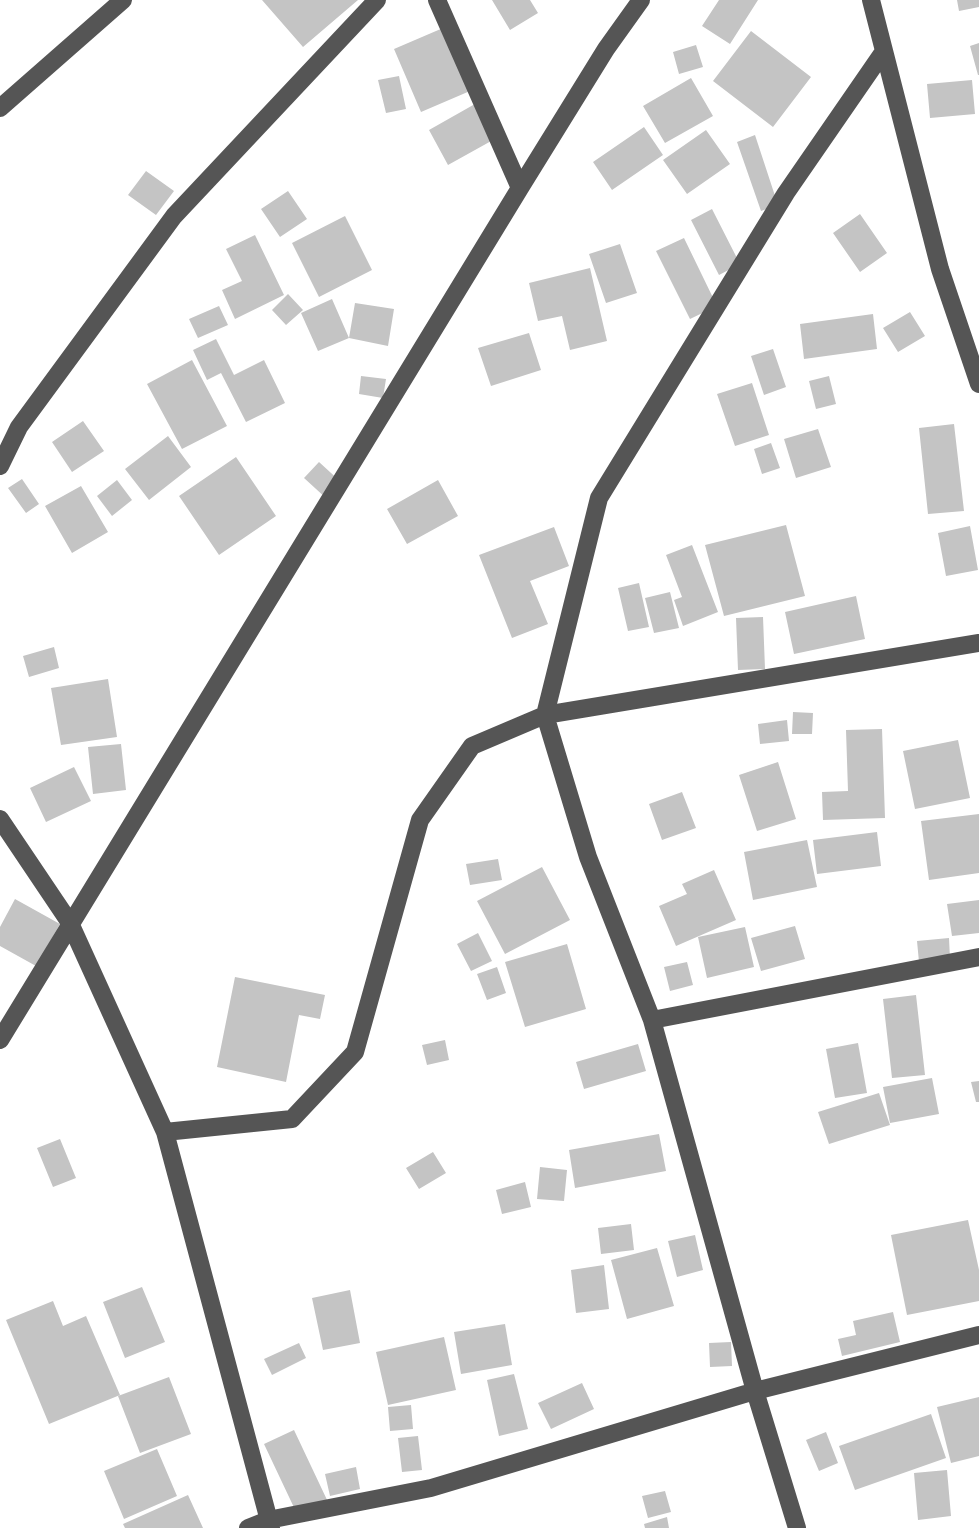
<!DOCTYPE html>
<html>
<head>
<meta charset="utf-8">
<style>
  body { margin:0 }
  canvas { display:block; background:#fff }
</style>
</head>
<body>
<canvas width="979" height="1528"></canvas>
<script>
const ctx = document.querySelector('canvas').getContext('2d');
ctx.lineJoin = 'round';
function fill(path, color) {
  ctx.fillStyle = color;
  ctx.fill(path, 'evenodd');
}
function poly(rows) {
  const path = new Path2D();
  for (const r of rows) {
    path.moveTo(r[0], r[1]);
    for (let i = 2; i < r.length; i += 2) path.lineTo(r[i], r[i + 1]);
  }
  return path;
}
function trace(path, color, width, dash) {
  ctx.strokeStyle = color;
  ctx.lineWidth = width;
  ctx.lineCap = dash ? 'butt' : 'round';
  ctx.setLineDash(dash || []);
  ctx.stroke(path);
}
fill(poly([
  [262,0,358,0,303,47],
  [492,0,530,0,538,13,510,30],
  [719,0,758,0,730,44,702,26],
  [957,0,979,0,979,7,959,11],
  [443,28,470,91,421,112,394,49],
  [751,31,811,77,773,127,713,81],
  [979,43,979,75,978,75,970,46],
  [696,45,703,67,679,74,673,52],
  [399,76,406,109,386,113,378,80],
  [691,78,713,116,665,143,643,106],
  [972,80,975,114,930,118,927,84],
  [482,100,502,135,448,165,429,130],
  [644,127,663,155,612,190,593,162],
  [706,130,730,164,687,194,663,160],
  [755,135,778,205,761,211,737,142],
  [146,171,174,191,156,215,128,195],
  [288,191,307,219,280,237,261,209],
  [712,209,740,264,719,275,691,220],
  [860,214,887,253,860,272,833,233],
  [345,216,372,270,319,297,292,243],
  [255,235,284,295,235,319,222,290,242,281,226,249],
  [684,238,717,306,690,319,656,251],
  [620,244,637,293,606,303,589,254],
  [590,268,607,341,570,350,562,316,538,321,529,283],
  [288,294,303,310,286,325,272,310],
  [332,299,349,338,355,303,394,309,388,346,349,338,318,351,301,313],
  [219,306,228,325,198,338,189,319],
  [910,312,925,336,898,352,883,328],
  [873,314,877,349,804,359,800,324],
  [529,333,541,370,491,386,478,348],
  [216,339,234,375,264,360,285,403,246,422,221,373,207,380,193,350],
  [773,349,786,387,764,395,751,356],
  [192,360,227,426,182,449,147,384],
  [361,376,386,379,383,398,359,394],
  [829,376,836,404,816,409,809,381],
  [752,383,769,435,735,446,717,394],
  [83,421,104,451,72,472,52,442],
  [954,424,964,511,928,514,919,428],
  [818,429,831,467,796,478,784,439],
  [168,436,191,467,149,500,125,469],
  [771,443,780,468,762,474,754,449],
  [236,457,276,516,219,555,179,496],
  [319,462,342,483,327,499,304,478],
  [22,479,39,504,26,513,8,488],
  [117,480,132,500,112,516,97,496],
  [438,480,458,516,407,544,387,509],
  [81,486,108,532,72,553,45,506],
  [786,525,805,596,724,616,705,545],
  [970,526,978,570,946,576,938,533],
  [554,527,569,566,530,581,548,624,512,638,479,555],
  [692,545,718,612,683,626,674,600,682,597,666,555],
  [639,583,649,627,628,631,618,588],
  [670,592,679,628,654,633,645,598],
  [856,596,865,639,794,654,785,612],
  [763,617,765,669,738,670,736,618],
  [54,647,59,668,29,677,23,656],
  [108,679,117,737,61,745,51,688],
  [793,712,813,713,812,734,792,734],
  [787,720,789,741,760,744,758,724],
  [882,729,885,818,823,820,822,792,848,791,846,730],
  [958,740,970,798,915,809,903,751],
  [121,744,126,790,93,794,88,747],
  [778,762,796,819,757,831,739,775],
  [74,767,91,801,46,822,30,788],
  [682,792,696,828,662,840,649,804],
  [979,814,979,873,929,880,921,821],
  [877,832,881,866,817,874,813,840],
  [807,840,817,887,753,900,744,852],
  [498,859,502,880,470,885,466,864],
  [542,867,570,920,505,954,477,901],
  [714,870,736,920,676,946,659,906,687,894,682,884],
  [15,899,60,924,36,966,0,946,0,927],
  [979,900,979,933,952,936,947,904],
  [795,926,805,959,761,971,751,938],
  [745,927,754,967,707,978,698,937],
  [478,933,492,961,471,971,457,944],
  [949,938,950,959,919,962,917,941],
  [567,944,586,1009,525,1027,505,962],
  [687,962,693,985,670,991,664,967],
  [497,967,506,993,487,1000,477,974],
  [235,977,325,995,320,1019,299,1015,286,1082,217,1067],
  [916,995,925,1075,892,1078,883,999],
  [445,1040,449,1060,427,1065,422,1045],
  [858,1043,867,1093,835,1098,826,1049],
  [638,1044,646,1071,584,1089,576,1062],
  [932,1078,939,1114,890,1123,883,1087],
  [979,1081,979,1102,976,1102,971,1082],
  [879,1093,890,1125,829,1144,818,1112],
  [659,1134,666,1171,575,1188,569,1150],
  [60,1139,76,1178,53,1187,37,1148],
  [433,1152,446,1173,419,1189,406,1168],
  [540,1167,567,1170,564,1201,537,1199],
  [525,1182,531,1207,502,1214,496,1190],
  [968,1220,979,1270,979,1301,907,1315,891,1235],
  [631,1224,634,1250,601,1254,598,1228],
  [695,1235,703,1270,677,1277,668,1241],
  [657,1248,674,1306,627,1319,611,1260],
  [604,1265,609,1309,576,1313,571,1270],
  [142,1287,165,1342,125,1358,103,1302],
  [350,1290,360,1343,323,1350,312,1298],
  [53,1301,63,1326,86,1316,120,1395,49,1424,6,1320],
  [893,1312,900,1342,842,1356,838,1339,856,1335,853,1321],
  [505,1324,512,1365,461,1374,454,1332],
  [444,1337,456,1390,388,1405,376,1352],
  [731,1342,732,1366,710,1367,709,1343],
  [299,1343,306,1358,272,1375,264,1359],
  [514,1374,528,1429,499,1436,487,1380],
  [169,1377,191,1434,140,1453,118,1396],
  [582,1383,594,1409,551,1429,538,1403],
  [979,1397,979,1456,951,1463,937,1407],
  [411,1405,413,1429,390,1431,388,1407],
  [931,1414,946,1458,855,1490,839,1446],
  [294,1430,328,1502,298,1516,264,1444],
  [826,1432,838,1463,819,1471,806,1440],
  [418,1436,422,1470,402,1472,398,1438],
  [157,1449,177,1496,124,1519,104,1471],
  [356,1467,360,1489,330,1496,325,1474],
  [947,1470,951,1516,918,1520,914,1473],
  [665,1491,671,1512,648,1518,642,1496],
  [188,1495,203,1528,125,1528,123,1524],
  [667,1517,669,1528,645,1528,644,1524]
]), '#c4c4c4');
trace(poly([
  [437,0,520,188],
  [871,0,940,269,979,384],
  [0,108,123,0],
  [0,466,19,427,174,216,377,0],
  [0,819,70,923,165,1132,271,1528],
  [652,1020,979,957],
  [0,1040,520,188,606,49,641,0],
  [165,1132,292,1119,355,1052,420,820,472,746,545,715,979,643],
  [248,1528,268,1520,431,1488,755,1391,979,1335],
  [797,1528,755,1391,652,1020,588,857,545,715,599,498,786,193,884,51]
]), '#555', 18);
</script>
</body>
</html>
